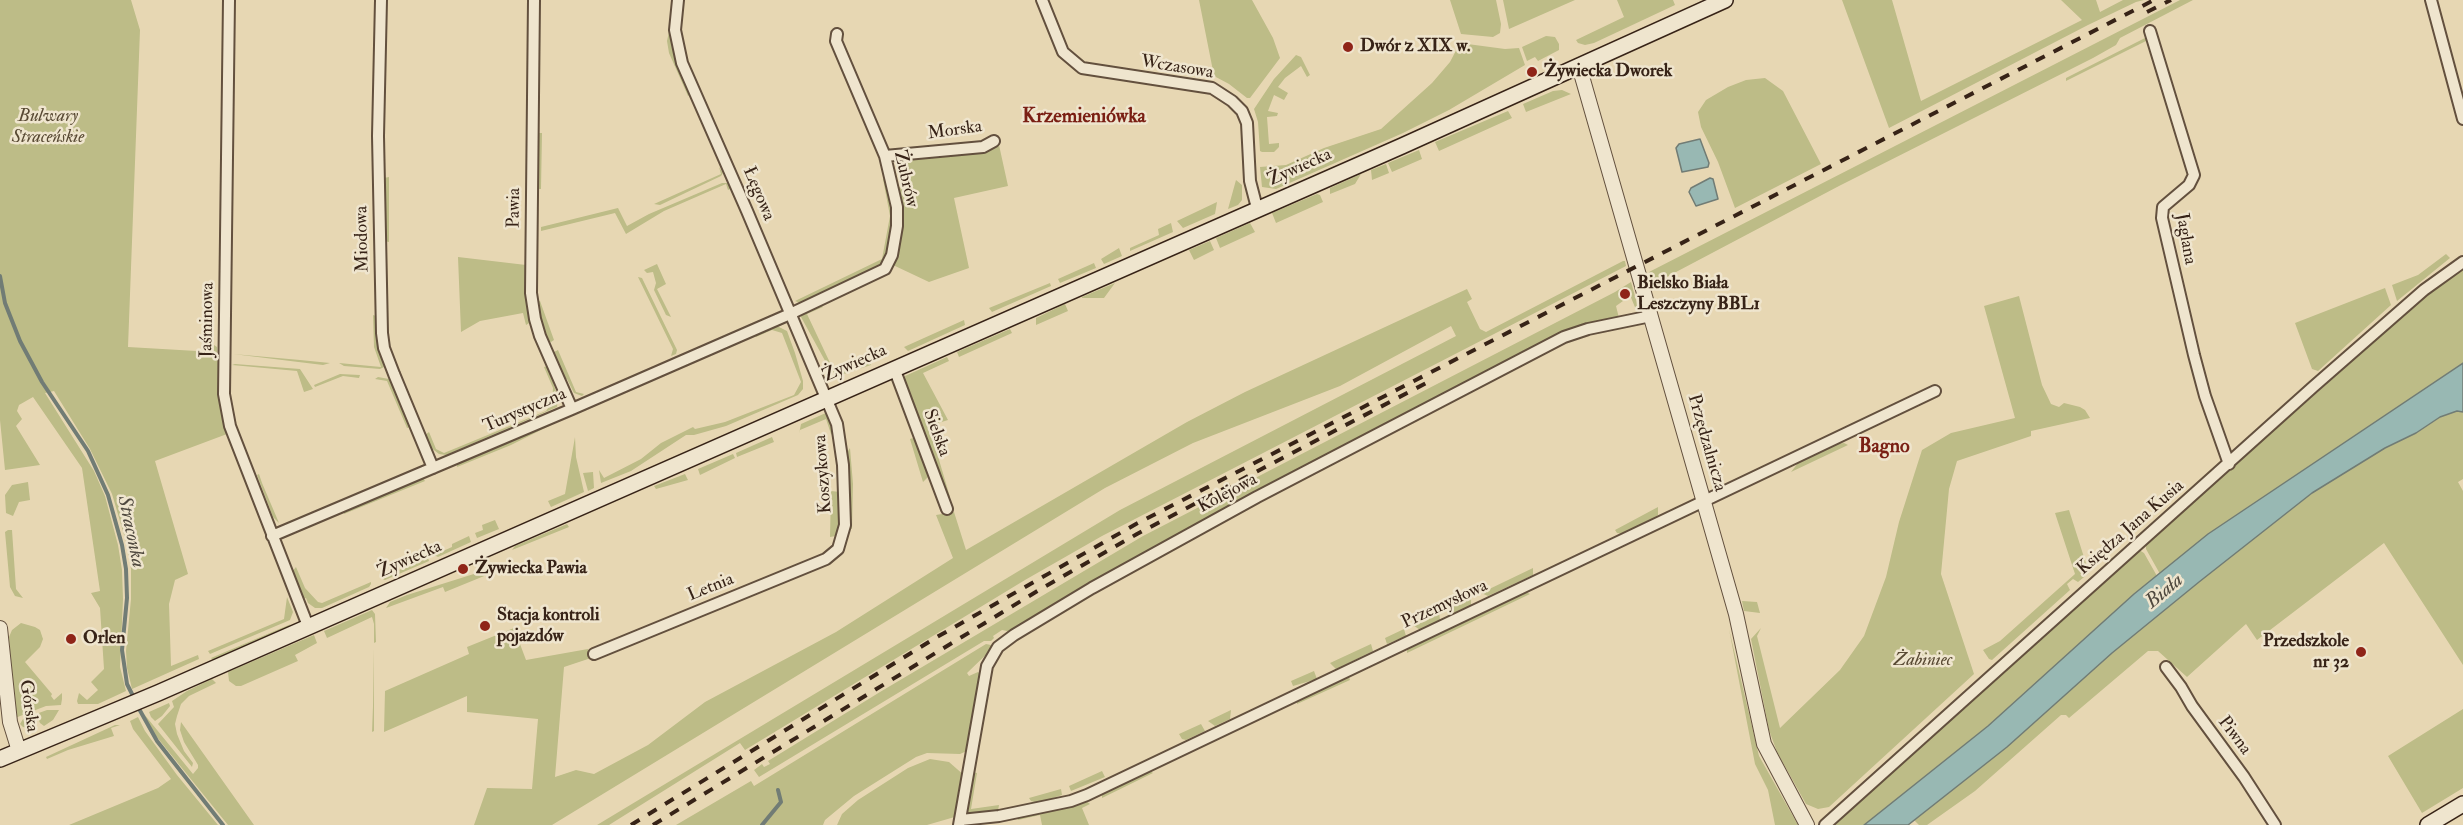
<!DOCTYPE html>
<html>
<head>
<meta charset="utf-8">
<style>
  body { margin:0 }
  canvas { display:block; background:#e7d7b3 }
</style>
</head>
<body>
<canvas width="2463" height="825"></canvas>
<script>
const ctx = document.querySelector('canvas').getContext('2d');
ctx.lineJoin = 'round';
function fill(path, color) {
  ctx.fillStyle = color;
  ctx.fill(path, 'evenodd');
}
function poly(rows) {
  const path = new Path2D();
  for (const r of rows) {
    path.moveTo(r[0], r[1]);
    for (let i = 2; i < r.length; i += 2) path.lineTo(r[i], r[i + 1]);
  }
  return path;
}
function trace(path, color, width, dash) {
  ctx.strokeStyle = color;
  ctx.lineWidth = width;
  ctx.lineCap = dash ? 'butt' : 'round';
  ctx.setLineDash(dash || []);
  ctx.stroke(path);
}
function label(font, color, halo, rows, align = 'center') {
  ctx.font = font + ' "IM FELL Double Pica",serif';
  ctx.lineWidth = 5;
  ctx.setLineDash([]);
  ctx.textBaseline = 'middle';
  ctx.strokeStyle = halo;
  ctx.fillStyle = color;
  for (const [text, x, y, turn = 0] of rows) {
    ctx.save();
    ctx.translate(x, y);
    ctx.rotate((+turn || 0) * Math.PI / 180);
    ctx.textAlign = isNaN(turn) ? turn : align;
    if (halo) ctx.strokeText(text, 0, 0);
    ctx.fillText(text, 0, 0);
    ctx.restore();
  }
}
fill(poly([
  [0,0,131,0,140,30,128,347,214,352,214,345,217,347,220,401,227,434,155,461,188,574,175,580,169,604,171,666,198,655,199,659,132,689,127,668,126,651,131,599,131,569,127,545,112,494,90,449,54,391,45,393,94,471,105,496,118,545,122,570,123,599,120,667,126,691,98,704,78,704,77,701,79,693,87,700,98,690,91,682,104,669,100,608,91,593,100,591,82,468,33,397,19,405,17,411,22,419,16,426,40,465,5,470,0,420],
  [1199,0,1252,0,1273,38,1280,58,1250,98,1247,98,1229,84,1214,76],
  [1450,0,1496,0,1501,24,1500,33,1493,37,1461,34],
  [1503,0,1575,0,1509,29],
  [1617,0,1673,0,1675,5,1594,43,1585,45,1578,43,1576,40,1624,17],
  [1842,0,1892,0,1921,101,2082,20,2061,0,2096,0,2100,12,2123,0,2144,0,2136,2,2088,25,1889,128],
  [2180,0,2193,0,2120,38,2116,45,2093,58,1839,186,1659,281,1650,281,1649,272],
  [671,22,672,49,691,94,688,96,669,53,667,41],
  [1546,36,1555,37,1559,44,1559,50,1538,61,1535,57,1527,61,1522,47],
  [2147,37,2150,39,2066,81,2066,78],
  [1460,43,1505,49,1519,48,1525,65,1449,110,1403,133,1276,189,1262,187,1260,167,1286,165,1324,148,1381,129,1432,83,1450,62],
  [1296,55,1301,57,1310,75,1307,77,1301,66,1285,78,1278,87,1288,93,1284,100,1274,95,1268,111,1278,113,1277,116,1267,117,1269,144,1279,143,1279,147,1274,152,1262,152,1260,151,1258,122,1254,109,1274,79],
  [1765,78,1783,91,1821,164,1735,208,1718,162,1701,127,1698,112,1706,100,1728,87,1746,80],
  [1562,90,1571,94,1526,112,1523,104,1553,91],
  [1508,111,1512,118,1439,151,1435,142],
  [537,133,542,133,541,189,536,189],
  [999,145,1008,186,954,198,969,268,929,282,893,265,903,213,898,187,901,187,897,164,899,161,904,157],
  [1419,150,1422,159,1392,172,1388,163],
  [1386,164,1389,173,1372,180,1371,170],
  [719,167,723,173,721,176,660,205,654,204,721,174],
  [1361,174,1355,184,1330,194,1330,188],
  [389,177,389,242,384,241,384,178],
  [883,179,888,179,893,224,884,264,800,303,795,301,882,259,890,216],
  [1236,180,1242,185,1242,200,1238,205,1228,209],
  [722,183,728,183,732,188,728,190,726,184,664,211,626,234,615,213,541,231,541,227,618,208,627,226,649,214],
  [1317,194,1320,195,1323,202,1276,223,1272,213],
  [1217,202,1215,214,1183,228,1177,221],
  [1171,223,1173,232,1130,251,1130,248,1159,235,1158,229],
  [1250,223,1255,232,1220,248,1216,238],
  [1210,241,1214,250,1194,260,1189,250],
  [1119,248,1122,256,1104,264,1101,259],
  [2446,254,2450,258,2397,301,2392,285,2418,275],
  [458,257,526,265,527,304,531,322,526,325,523,313,480,321,461,332],
  [1623,261,1625,261,1626,266,1102,536,1025,580,745,750,740,743,609,825,597,825,1120,510,1456,336,1451,326,1340,386,1193,443,1105,488,552,825,474,825,487,788,532,789,538,719,467,712,467,696,384,732,385,691,469,654,467,647,514,628,526,660,588,649,591,658,564,667,555,777,576,770,594,774,648,745,705,702,836,632,953,558,936,515,954,512,966,550,1187,422,1245,392,1467,289,1472,299,1467,302,1480,329,1486,332],
  [1094,263,1096,268,1060,283,1058,279],
  [657,264,666,284,657,289,671,317,666,315,654,290,656,283,653,272,647,273,644,270],
  [2463,269,2463,363,2208,534,2160,574,2146,549,2146,544,2428,294],
  [638,277,642,278,677,350,676,354,671,356,673,349],
  [1631,282,1639,310,1637,312,1627,288,1619,291,1623,301,1616,306,1619,318,1587,324,1012,632,1002,630,993,636,994,638,991,641,984,641,759,777,754,770,762,764,764,767,770,764,768,761,880,692,1143,536,1615,292],
  [1050,283,1051,286,992,312,989,308],
  [1115,283,1104,298,1082,298,1082,297],
  [2385,288,2391,305,2318,371,2312,369,2295,323],
  [2019,296,2042,385,2051,404,2059,407,2064,403,2080,407,2085,410,2090,418,2031,431,2031,436,1957,461,1949,489,1941,574,1974,674,1829,807,1818,809,1806,804,1777,752,1769,730,1751,639,1761,628,1757,636,1780,728,1840,670,1864,636,1886,577,1899,522,1922,450,1951,433,2015,418,1984,306],
  [540,301,554,340,551,342,548,341,540,320,537,302],
  [820,304,823,307,807,314,832,367,839,371,847,371,870,362,871,365,841,375,834,373,829,368,801,317,801,314],
  [1065,304,1068,311,1036,325,1036,318],
  [373,315,376,316,376,339,384,367,380,369,344,366,339,363,381,367,374,347],
  [964,320,965,325,908,351,904,347],
  [777,326,787,331,795,353,803,381,803,389,798,395,726,426,694,435,686,435,631,471,601,483,599,470,604,478,641,459,661,443,693,427,695,429,725,422,794,395,801,382,782,333,772,330,756,337,755,335],
  [1010,329,1012,333,959,357,957,352],
  [558,350,576,392,584,394,582,396,574,393,567,379,563,379,552,353],
  [233,354,300,360,330,363,323,365],
  [947,357,949,361,923,373,948,420,929,426,950,497,946,499,903,379,905,376],
  [235,364,300,369,313,389,304,392,297,371,232,365],
  [548,366,558,398,557,407,446,455,439,454,430,447,425,435,429,432,436,449,444,453,546,411,552,402,553,388,544,367],
  [340,374,360,375,359,378,343,376,315,387,314,385],
  [378,377,389,379,410,427,407,428,387,381,375,379],
  [2457,411,2463,412,2463,479,2458,482,2463,491,2463,665,2384,543,2257,640,2246,624,2187,677,2158,651,2148,651,2069,718,2066,715,2061,715,1975,791,1927,825,1919,825,1914,820,2007,747,2112,653,2256,535,2312,493,2385,448,2416,433,2440,417],
  [828,412,833,435,831,434,826,419,800,430,799,434,801,424],
  [565,418,511,445,457,467,457,463],
  [575,437,576,457,584,492,551,507,548,501,565,494],
  [772,437,774,442,737,457,736,453],
  [913,438,916,439,930,475,923,482,910,439],
  [1844,443,1848,445,1791,472,1798,463,1837,444],
  [850,448,853,484,852,529,848,528,846,454],
  [733,454,735,458,700,475,698,469],
  [593,472,594,488,588,491,583,473],
  [259,474,262,483,279,523,273,517,257,475],
  [685,474,688,480,656,489,654,486],
  [423,478,425,481,344,514,344,511],
  [28,482,30,500,19,502,13,516,6,513,5,495,12,485],
  [831,491,840,492,840,524,836,536,830,537],
  [1658,507,1658,515,1653,519,1622,534,1617,533,1615,530],
  [2069,510,2089,573,2078,582,2073,579,2067,584,2070,590,1992,660,1989,659,1983,650,2000,641,2075,574,2055,513],
  [495,520,499,529,477,538,475,533,483,530,482,525],
  [567,524,569,527,512,550,515,546],
  [8,530,12,530,16,589,23,598,15,596,10,587,5,532],
  [469,536,471,542,438,557,434,555,452,547,452,544],
  [2139,550,2144,553,2157,576,1988,726,1864,825,1835,825,1869,792],
  [428,558,429,561,385,580,380,578],
  [491,563,494,572,445,592,443,587,386,608,390,602,407,595,477,573],
  [296,567,305,588,318,602,322,603,371,582,371,584,369,587,322,608,315,608,308,603,306,598,303,599,292,572],
  [1533,568,1533,575,1488,596,1481,593],
  [1526,592,1530,594,1407,653,1407,649],
  [287,597,293,612,290,620,210,654,208,651,284,619],
  [1471,598,1471,605,1455,613,1448,608],
  [1742,601,1757,602,1760,613,1744,611],
  [372,610,375,614,376,642,374,643,374,624,372,617,327,638,324,631],
  [1439,612,1440,620,1420,630,1413,625],
  [21,623,35,627,40,630,43,639,40,647,25,662,52,694,51,696,54,700,62,693,62,699,61,705,46,706,15,718,9,637,12,630],
  [291,624,286,628,213,660,211,658],
  [1404,629,1406,636,1387,644,1385,638],
  [1729,629,1759,756,1798,825,1775,825,1768,790,1755,764],
  [314,635,317,643,295,655,298,661,241,686,236,686,229,681,228,672],
  [986,644,991,645,993,648,967,673,969,676,978,672,982,676,969,750,960,754,927,753,916,757,854,796,825,820,823,825,676,825,751,781,754,786],
  [1371,644,1373,651,1336,669,1330,663],
  [374,648,374,731,372,732,373,706],
  [1314,671,1317,679,1293,686,1291,681],
  [1349,677,1350,680,1297,704,1297,701],
  [212,679,216,683,189,696,181,704,177,716,175,724,177,734,184,751,193,763,192,767,158,724,174,707,172,701,187,691],
  [169,703,170,706,162,716,155,721,151,717,149,712],
  [2463,709,2463,788,2422,813,2388,756],
  [47,710,59,710,53,720,44,726,40,723,36,714],
  [1231,710,1230,719,1215,726,1208,721],
  [144,714,193,774,198,768,198,765,184,742,180,730,181,722,254,825,228,825,156,736],
  [32,715,37,730,23,727,20,724,23,719],
  [138,717,145,731,177,775,218,825,69,825,158,788,171,779,133,729,130,721],
  [1201,724,1205,731,1186,740,1182,739,1179,734],
  [115,725,120,725,111,728,114,736,68,750,47,759,46,757],
  [930,759,949,762,965,776,958,816,927,825,837,825,842,814,858,800,908,768],
  [1149,770,1153,773,1102,798,1102,792],
  [1102,771,1105,777,1071,791,1069,786],
  [972,772,977,773,971,809,999,805,998,811,968,815,966,811],
  [1061,789,1062,795,1038,803,1031,801,1029,798],
  [1085,800,1090,804,1082,808,1089,825,1042,825,1040,815,1018,820,1017,817]
]), '#bdbc87');
const water = poly([
  [1700,139,1709,163,1708,167,1682,172,1676,148,1679,144,1700,139],
  [1710,178,1713,179,1718,199,1696,206,1689,192,1691,188,1710,178],
  [2463,363,2463,412,2457,411,2440,417,2416,433,2385,448,2312,493,2199,582,2112,653,2007,747,1908,825,1864,825,1988,726,2134,594,2208,534,2463,363]
]);
fill(water, '#98b8b3');
trace(water, '#717c75', 1.5);
trace(poly([
  [0,276,5,303,20,341,42,382,88,451,108,495,122,545,126,569,127,598,122,650,127,684,135,700],
  [138,707,157,741,223,825],
  [762,825,781,802,778,790]
]), '#717c75', 4);
const minor = poly([
  [229,0,224,394,230,426,308,626],
  [381,0,378,136,382,333,384,348,394,374,433,468],
  [534,0,531,293,535,319,540,336,572,409],
  [1042,0,1063,52,1082,68,1212,88,1232,101,1242,111,1247,123,1250,181,1257,208],
  [2431,0,2463,119],
  [2150,31,2194,175,2189,185,2163,207,2162,218,2194,355,2205,396,2229,464],
  [885,156,983,147,994,141],
  [894,368,947,509],
  [272,536,572,409,790,314,885,269,892,255,897,226,897,207,885,156,836,41,837,34],
  [594,654,826,559,838,549,845,525,843,465,837,424,747,211,682,63,675,30,678,0],
  [2166,667,2181,687,2192,706,2244,777,2275,825],
  [961,820,999,816,1071,801,1087,795,1935,391],
  [959,825,987,666,998,647,1014,635,1092,588,1257,497,1564,337,1588,329,1651,316],
  [1825,825,2313,387,2424,290,2463,262]
]);
const tertiary = poly([
  [1579,66,1736,614,1764,744,1807,825],
  [0,628,10,722,19,751]
]);
const secondary = poly([
  [0,759,158,693,1402,146,1725,0],
  [2428,825,2463,804]
]);
trace(minor, '#63503e', 14);
trace(tertiary, '#63503e', 16);
trace(secondary, '#372317', 18);
trace(minor, '#efe5ce', 10);
trace(tertiary, '#efe5ce', 14);
trace(secondary, '#efe5ce', 15);
trace(poly([
  [2147,12,2171,0],
  [631,825,937,637,1136,524,2154,0],
  [653,825,1039,590,1137,534,1432,380]
]), '#372317', 4, [10, 10]);
for (const [x, y, r, color] of [
  [1348,47,6,"#8f2418"],
  [1532,72,6,"#8f2418"],
  [1625,294,6,"#8f2418"],
  [463,569,6,"#8f2418"],
  [485,626,6,"#8f2418"],
  [71,639,6,"#8f2418"],
  [2361,652,6,"#8f2418"]
]) {
  const dot = new Path2D();
  dot.arc(x, y, r, 0, 2 * Math.PI);
  ctx.fillStyle = color;
  ctx.fill(dot);
  trace(dot, '#efe5ce', 2);
}
label('bold 18px', '#372317', '#efe5ce', [
  ["Dwór z XIX w.",1360,47],
  ["Żywiecka Dworek",1544,72],
  ["Bielsko Biała",1637,284],
  ["Leszczyny BBL1",1637,305],
  ["Żywiecka Pawia",475,569],
  ["Stacja kontroli",497,616],
  ["pojazdów",497,637],
  ["Orlen",83,639],
  ["Przedszkole",2349,642,"right"],
  ["nr 32",2349,663,"right"]
], 'left');
label('18px', '#372317', '#efe5ce', [
  ["Wczasowa",1177,68,9],
  ["Morska",955,131,-8],
  ["Żywiecka",1300,168,-24],
  ["Żubrów",905,179,77],
  ["Łęgowa",758,194,67],
  ["Pawia",515,208,-89],
  ["Miodowa",363,239,-91],
  ["Jaglana",2185,239,80],
  ["Jaśminowa",208,320,-89],
  ["Żywiecka",855,364,-24],
  ["Turystyczna",525,411,-23],
  ["Sielska",936,433,70],
  ["Przędzalnicza",1706,443,74],
  ["Koszykowa",824,474,-94],
  ["Kolejowa",1228,494,-28],
  ["Księdza Jana Kusia",2131,528,-41],
  ["Żywiecka",410,560,-24],
  ["Letnia",711,588,-22],
  ["Przemysłowa",1445,605,-25],
  ["Górska",28,706,82],
  ["Piwna",2234,736,53]
]);
label('italic 18px', '#584933', '#efe5ce', [
  ["Bulwary",48,117],
  ["Straceńskie",48,138],
  ["Żabiniec",1923,661]
]);
label('bold 20px', '#7a1f14', '#efe5ce', [
  ["Krzemieniówka",1084,118],
  ["Bagno",1884,448]
]);
label('italic 20px', '#4f483e', '#efe5ce', [
  ["Straconka",130,532,78],
  ["Biała",2165,592,-40]
]);
</script>
</body>
</html>
